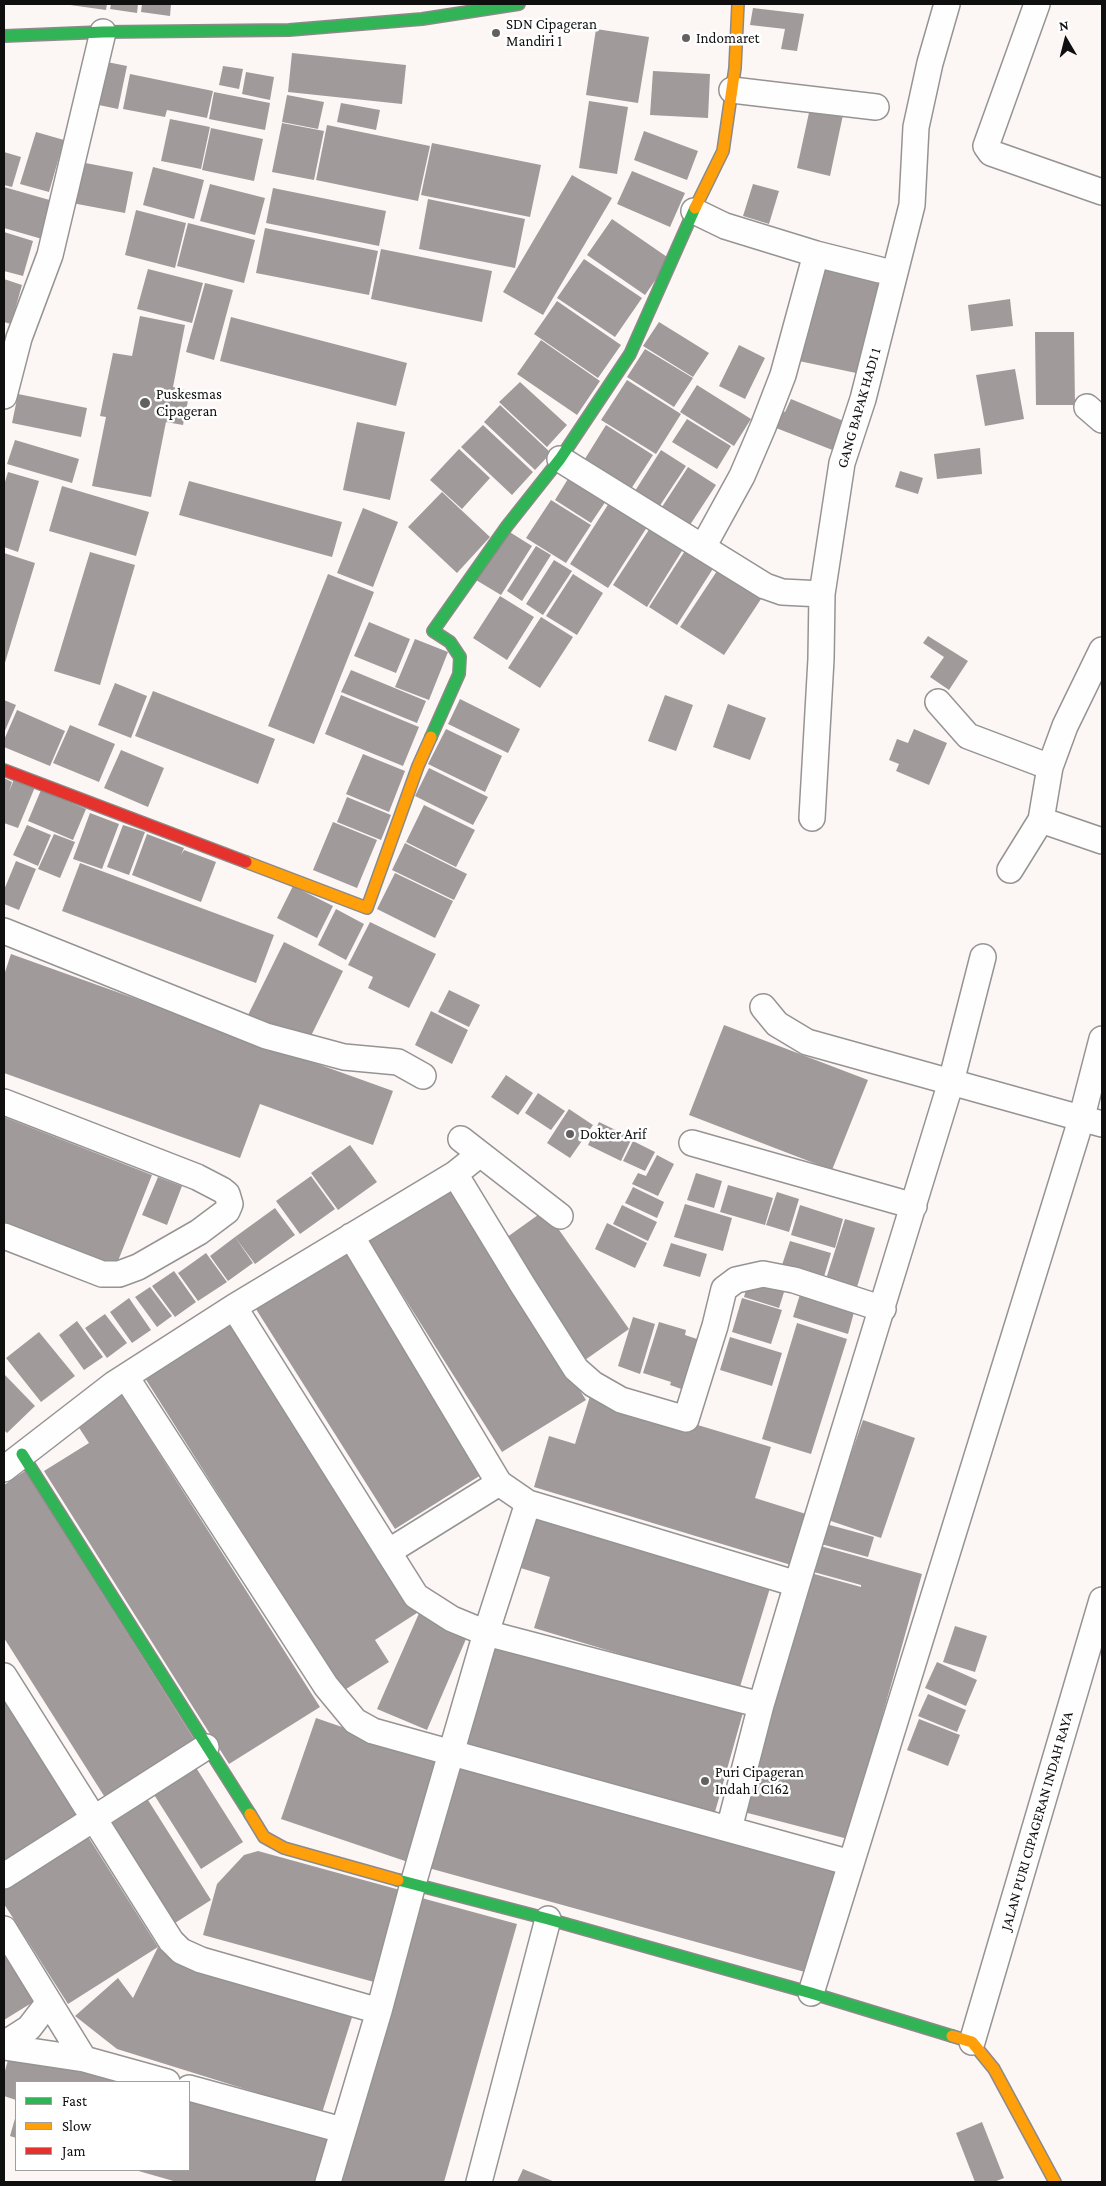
<!DOCTYPE html>
<html>
<head>
<meta charset="utf-8">
<style>
  body { margin:0 }
  #map { position:relative; width:1106px; height:2186px; overflow:hidden; background:#fcf7f5; font-family:"Crimson Pro",serif }
  canvas { display:block }
  .frame { position:absolute; inset:0; border:5px solid #0f0f0f; pointer-events:none }
  .legend { position:absolute; left:15px; top:2081px; width:175px; height:90px; box-sizing:border-box; background:#fff; border:1px solid #9f9f9f; margin:0; padding:6px 9px; list-style:none; font-size:15px; color:#0f0f0f }
  .legend li { display:flex; align-items:center; gap:10px; height:25px }
  .legend b { width:25px; border:1px solid #9f9f9f }
  .north { position:absolute; left:1041px; top:15px; width:50px; height:50px; -webkit-text-stroke:4px #fff; paint-order:stroke; rotate:352deg; font-size:14px; font-weight:700; line-height:20px; text-align:center; color:#0f0f0f }
  .north::after { content:''; display:block; margin:auto; width:18px; height:22px; background:#0f0f0f; clip-path:polygon(50% 0,100% 100%,50% 72%,0 100%) }
</style>
</head>
<body>
<div id="map">
<canvas width="1106" height="2186"></canvas>
<div class="frame"></div>
<ul class="legend">
<li><b style="height:6px;background:#30b455"></b>Fast</li>
<li><b style="height:6px;background:#ff9f0a"></b>Slow</li>
<li><b style="height:6px;background:#e5322d"></b>Jam</li>
</ul>
<div class="north">N</div>
</div>
<script>
const ctx = document.querySelector('canvas').getContext('2d');
ctx.lineJoin = 'round';
function fill(path, color) {
  ctx.fillStyle = color;
  ctx.fill(path, 'evenodd');
}
function poly(rows) {
  const path = new Path2D();
  for (const r of rows) {
    path.moveTo(r[0], r[1]);
    for (let i = 2; i < r.length; i += 2) path.lineTo(r[i], r[i + 1]);
  }
  return path;
}
function trace(path, color, width, dash) {
  ctx.strokeStyle = color;
  ctx.lineWidth = width;
  ctx.lineCap = dash ? 'butt' : 'round';
  ctx.setLineDash(dash || []);
  ctx.stroke(path);
}
function label(font, color, halo, rows, align = 'center') {
  ctx.font = font + ' "Crimson Pro",serif';
  ctx.lineWidth = 5;
  ctx.setLineDash([]);
  ctx.textBaseline = 'middle';
  ctx.strokeStyle = halo;
  ctx.fillStyle = color;
  for (const [text, x, y, turn = 0] of rows) {
    ctx.save();
    ctx.translate(x, y);
    ctx.rotate((+turn || 0) * Math.PI / 180);
    ctx.textAlign = isNaN(turn) ? turn : align;
    if (halo) ctx.strokeText(text, 0, 0);
    ctx.fillText(text, 0, 0);
    ctx.restore();
  }
}
fill(poly([
  [63,4,107,4,106,10],
  [111,4,138,4,137,13,110,9],
  [142,4,171,4,170,16,141,12],
  [753,8,804,14,797,51,781,49,785,29,750,25],
  [596,29,649,37,638,103,586,95],
  [292,53,406,65,402,104,288,92],
  [102,61,127,66,118,109,94,104],
  [223,66,243,69,239,89,219,85],
  [653,71,710,74,708,118,650,115],
  [246,72,274,77,270,100,242,94],
  [130,74,213,91,207,118,167,110,165,117,123,109],
  [214,92,270,103,265,130,209,119],
  [287,95,324,102,318,129,282,122],
  [589,101,628,107,617,174,579,168],
  [341,103,380,110,376,130,337,122],
  [810,108,843,115,830,176,797,168],
  [170,119,210,127,201,169,161,161],
  [282,123,324,131,314,180,272,172],
  [327,125,430,146,418,201,316,180],
  [211,128,263,139,254,181,202,170],
  [644,131,698,151,687,180,634,160],
  [36,132,64,140,49,192,20,184],
  [432,143,541,165,530,217,421,195],
  [4,152,21,157,12,187,4,185],
  [80,162,133,172,125,213,72,203],
  [153,167,204,180,194,219,143,205],
  [632,171,685,193,670,227,617,204],
  [572,175,612,198,543,315,503,292],
  [210,184,265,198,255,235,200,221],
  [753,184,779,191,769,224,743,216],
  [4,187,53,201,42,239,4,228],
  [273,188,386,211,379,246,266,223],
  [428,199,525,219,515,268,419,249],
  [136,210,186,223,175,268,125,255],
  [612,219,670,259,645,295,587,255],
  [188,223,255,240,244,283,177,266],
  [265,228,378,251,369,295,256,273],
  [4,232,33,241,23,276,4,271],
  [381,249,492,271,482,322,371,299],
  [584,259,642,298,615,337,557,298],
  [818,263,887,283,861,374,794,360],
  [148,269,203,283,192,323,137,309],
  [4,279,22,285,11,324,4,322],
  [205,283,233,290,214,360,186,352],
  [1010,299,1013,326,971,331,968,305],
  [557,301,621,345,598,378,534,334],
  [140,316,185,325,173,387,190,391,183,425,166,422,151,497,92,486,106,417,100,416,113,353,132,356],
  [231,317,407,363,396,406,220,361],
  [659,322,709,353,693,377,643,346],
  [1035,332,1074,332,1075,405,1036,405],
  [541,340,600,381,577,415,517,374],
  [739,345,765,358,745,399,719,386],
  [645,349,693,378,674,407,627,377],
  [1015,369,1024,419,985,426,976,375],
  [627,380,681,414,656,454,601,420],
  [520,382,567,425,547,447,499,402],
  [697,385,751,419,734,446,680,412],
  [18,394,87,408,81,437,12,423],
  [791,399,846,422,835,451,771,426,778,409,785,412],
  [500,405,551,453,535,470,484,422],
  [687,419,731,446,717,469,672,442],
  [357,422,405,432,390,500,343,490],
  [483,425,533,472,512,495,461,447],
  [606,425,653,455,629,492,583,462],
  [15,440,79,459,72,483,7,464],
  [980,448,982,474,937,479,934,454],
  [459,449,490,478,462,509,430,480],
  [661,450,686,466,659,507,635,491],
  [688,467,716,485,688,528,660,510],
  [900,471,923,478,918,494,895,487],
  [8,472,39,481,18,552,4,547,4,485],
  [571,474,608,498,591,523,555,500],
  [189,481,342,522,332,557,179,515],
  [62,486,149,512,136,556,49,531],
  [442,492,490,537,457,573,408,527],
  [551,500,591,525,566,563,526,538],
  [611,500,649,524,608,588,570,564],
  [363,508,398,522,373,587,337,573],
  [652,525,685,546,647,607,613,585],
  [508,531,532,546,501,595,476,580],
  [536,546,551,555,522,601,507,591],
  [688,546,716,564,677,625,649,607],
  [90,552,135,565,100,685,54,671],
  [4,553,35,563,4,666],
  [554,560,572,571,543,615,526,604],
  [717,571,761,599,724,655,680,627],
  [328,574,374,592,314,744,268,726],
  [573,574,603,593,577,635,546,616],
  [500,596,534,617,507,660,473,638],
  [541,617,573,637,540,688,508,668],
  [369,622,410,639,396,673,354,656],
  [928,636,968,661,949,690,930,677,944,657,923,643],
  [415,639,448,652,429,700,395,687],
  [351,670,426,701,417,723,341,692],
  [115,683,147,696,131,738,98,725],
  [153,691,275,739,258,784,135,736],
  [341,695,419,727,403,766,325,734],
  [665,695,693,705,676,751,648,741],
  [460,699,520,729,508,753,448,724],
  [4,700,16,705,4,733],
  [728,704,766,718,750,760,713,747],
  [17,710,65,731,50,766,4,747,4,740],
  [70,725,115,744,99,782,53,763],
  [446,729,502,756,485,792,428,764],
  [914,729,947,743,929,785,896,771,899,764,889,760,897,739,908,743],
  [121,750,164,768,148,807,104,788],
  [363,754,405,771,389,812,346,794],
  [429,768,488,797,473,825,415,796],
  [4,778,12,782,9,792,14,779,35,787,18,828,4,823],
  [41,790,86,809,73,840,28,821],
  [347,797,391,815,381,840,337,822],
  [424,805,475,830,456,867,406,842],
  [90,813,119,824,102,869,73,859],
  [333,822,377,840,357,888,313,870],
  [27,825,51,835,38,866,13,855],
  [123,825,145,832,129,875,107,867],
  [54,834,75,842,60,878,38,869],
  [147,834,184,848,181,855,184,850,216,862,201,902,132,875],
  [405,843,467,874,454,900,392,870],
  [16,861,36,869,19,910,4,904,4,890],
  [80,863,274,935,256,983,62,911],
  [395,873,453,901,435,938,377,909],
  [293,886,333,906,317,938,277,918],
  [336,909,364,924,346,960,318,945],
  [370,922,436,954,409,1008,368,988,373,977,348,965],
  [284,942,343,971,307,1044,248,1015],
  [11,954,393,1091,373,1145,260,1104,240,1158,4,1073,4,975],
  [449,990,480,1005,469,1027,438,1012],
  [431,1011,468,1030,452,1064,415,1045],
  [724,1025,868,1080,832,1170,689,1115],
  [506,1075,533,1093,518,1115,491,1097],
  [538,1093,565,1111,551,1130,525,1113],
  [569,1109,593,1125,570,1158,547,1143],
  [4,1117,152,1175,116,1266,4,1222],
  [599,1122,632,1138,621,1161,588,1145],
  [633,1141,655,1152,645,1171,623,1161],
  [350,1145,377,1182,338,1210,311,1173],
  [657,1155,674,1164,658,1196,632,1184,638,1173,646,1176],
  [696,1173,722,1181,714,1208,687,1200],
  [311,1176,335,1209,300,1234,276,1201],
  [158,1177,182,1186,167,1225,142,1215],
  [450,1185,586,1400,502,1452,366,1237],
  [728,1185,773,1198,765,1225,720,1212],
  [633,1187,664,1202,657,1218,625,1203],
  [777,1192,799,1199,789,1232,766,1225],
  [685,1204,732,1218,723,1251,674,1237],
  [622,1205,657,1222,648,1241,613,1224],
  [800,1205,843,1219,835,1248,791,1235],
  [275,1208,295,1235,255,1264,235,1237],
  [545,1210,629,1329,585,1360,503,1240],
  [845,1219,875,1228,857,1287,826,1279],
  [607,1223,647,1243,635,1268,595,1249],
  [235,1237,253,1263,228,1281,210,1256],
  [790,1241,831,1253,823,1280,781,1268],
  [671,1243,707,1254,700,1277,663,1266],
  [348,1247,489,1470,395,1529,254,1306],
  [206,1253,227,1282,198,1301,178,1273],
  [174,1271,196,1302,175,1317,152,1286],
  [749,1278,785,1289,779,1308,744,1297],
  [150,1287,172,1316,157,1327,135,1297],
  [802,1288,856,1305,848,1334,793,1317],
  [129,1298,151,1330,132,1343,110,1312],
  [742,1298,782,1310,771,1344,732,1332],
  [105,1314,127,1343,107,1358,85,1328],
  [633,1317,655,1324,640,1374,618,1366],
  [234,1318,405,1589,469,1632,427,1730,377,1709,420,1611,375,1640,389,1662,343,1691,143,1375],
  [77,1321,103,1357,84,1370,59,1335],
  [659,1322,686,1330,685,1335,706,1342,690,1392,670,1385,671,1382,643,1373],
  [797,1323,847,1339,811,1454,762,1439],
  [39,1332,75,1376,41,1402,6,1358],
  [730,1337,782,1353,772,1386,720,1370],
  [4,1374,35,1406,7,1433,4,1430],
  [120,1392,320,1707,229,1764,44,1471,89,1443,74,1420],
  [591,1393,771,1447,755,1498,806,1514,791,1565,534,1487,549,1436,575,1444],
  [863,1420,915,1438,881,1538,828,1520],
  [25,1471,196,1742,106,1799,4,1638,4,1485],
  [530,1515,770,1588,739,1690,534,1628,550,1577,514,1566],
  [826,1524,874,1537,868,1557,821,1544],
  [817,1545,922,1574,848,1839,740,1811,807,1572,861,1587,861,1585,810,1571],
  [955,1626,987,1636,975,1672,943,1662],
  [494,1641,744,1709,715,1812,465,1743],
  [937,1662,977,1680,966,1706,925,1688],
  [928,1694,966,1710,957,1732,918,1716],
  [4,1700,77,1815,4,1861],
  [316,1718,443,1762,408,1862,281,1819],
  [919,1719,960,1735,948,1766,907,1750],
  [454,1764,841,1872,812,1974,425,1867],
  [195,1766,243,1842,201,1869,153,1793],
  [148,1800,211,1900,175,1923,112,1823],
  [87,1835,158,1947,68,2004,4,1904,4,1886],
  [258,1851,400,1890,374,1982,203,1935,217,1884,244,1855],
  [418,1897,517,1924,444,2182,338,2182],
  [4,1945,38,1999,4,2020],
  [158,1947,164,1952,354,2011,322,2113,117,2049,75,2016,118,1978,133,1998],
  [11,2050,127,2082,16,2082,16,2100,4,2096,4,2074],
  [189,2098,329,2137,316,2182,177,2182,135,2170,189,2170],
  [16,2115,16,2138,10,2136],
  [982,2122,1004,2178,994,2182,975,2182,956,2133],
  [523,2169,555,2182,517,2182]
]), '#a09b9a');
const street = poly([
  [1037,4,986,146,991,153,1102,192],
  [732,90,876,107],
  [694,211,725,226,816,254,880,270],
  [4,396,19,338,50,255,103,32],
  [1087,407,1102,420],
  [560,459,765,586,782,592,822,594],
  [703,547,742,476,763,427,783,375,816,254],
  [938,702,968,736,1050,767],
  [812,818,821,659,822,594,842,463,863,399,912,205,916,127,930,63,947,4],
  [1041,820,1102,841],
  [1010,870,1041,820,1050,767,1065,726,1102,650],
  [4,931,266,1036,344,1057,398,1062,423,1076],
  [763,1007,777,1024,807,1042,1102,1124],
  [4,1102,197,1177,222,1190,227,1194,230,1204,227,1211,199,1232,138,1267,119,1274,102,1274,4,1236],
  [461,1139,560,1216],
  [692,1143,914,1206],
  [455,1174,522,1284,576,1369,593,1384,621,1400,686,1419,715,1326,724,1289,736,1280,763,1274,794,1280,883,1309],
  [351,1236,499,1483,528,1503,797,1584],
  [234,1307,416,1596,452,1619,486,1633,761,1705],
  [126,1377,326,1686,355,1721,373,1731,452,1753,851,1863],
  [4,1469,114,1384,234,1307,455,1174,480,1154],
  [388,1552,499,1483],
  [4,1676,171,1941,181,1951,201,1960,379,2011],
  [729,1829,761,1705,797,1584,951,1082,983,957],
  [4,1876,206,1747],
  [4,1929,84,2059],
  [811,1993,1081,1120,1102,1039],
  [972,2042,1102,1600],
  [4,2044,29,2028,49,2002],
  [4,2047,84,2059,167,2082],
  [189,2088,342,2130],
  [328,2182,379,2011,413,1884,486,1633,528,1503],
  [479,2182,548,1919]
]);
const fast = poly([
  [4,36,103,32,289,30,422,19,519,4],
  [431,737,459,674,460,657,450,642,433,631,507,526,560,459,630,354,695,208],
  [22,1454,250,1814],
  [398,1880,548,1919,811,1993,952,2036]
]);
const slow = poly([
  [695,208,723,151,735,68,738,4],
  [246,862,367,908,418,766,431,737],
  [250,1814,264,1837,284,1848,398,1880],
  [952,2036,972,2042,994,2069,1055,2182]
]);
const jam = poly([
  [4,770,246,862]
]);
trace(street, '#969393', 28);
trace(fast, '#8c8a89', 14);
trace(slow, '#8c8a89', 14);
trace(jam, '#8c8a89', 14);
trace(street, '#fffefe', 25);
trace(fast, '#30b455', 11);
trace(slow, '#ff9f0a', 11);
trace(jam, '#e5322d', 11);
for (const [x, y, r, color] of [
  [496,33,5,"#626060"],
  [686,38,5,"#626060"],
  [145,403,6,"#626060"],
  [570,1134,5,"#626060"],
  [705,1781,5,"#626060"]
]) {
  const dot = new Path2D();
  dot.arc(x, y, r, 0, 2 * Math.PI);
  ctx.fillStyle = color;
  ctx.fill(dot);
  trace(dot, '#fff', 2);
}
label('15px', '#0f0f0f', '#fff', [
  ["SDN Cipageran",506,24],
  ["Mandiri 1",506,41],
  ["Indomaret",696,38],
  ["Puskesmas",156,394],
  ["Cipageran",156,411],
  ["Dokter Arif",580,1134],
  ["Puri Cipageran",715,1772],
  ["Indah I C162",715,1789]
], 'left');
label('15px', '#0f0f0f', '#fff', [
  ["GANG BAPAK HADI 1",859,408,-74],
  ["JALAN PURI CIPAGERAN INDAH RAYA",1037,1821,-74]
]);
</script>
</body>
</html>
